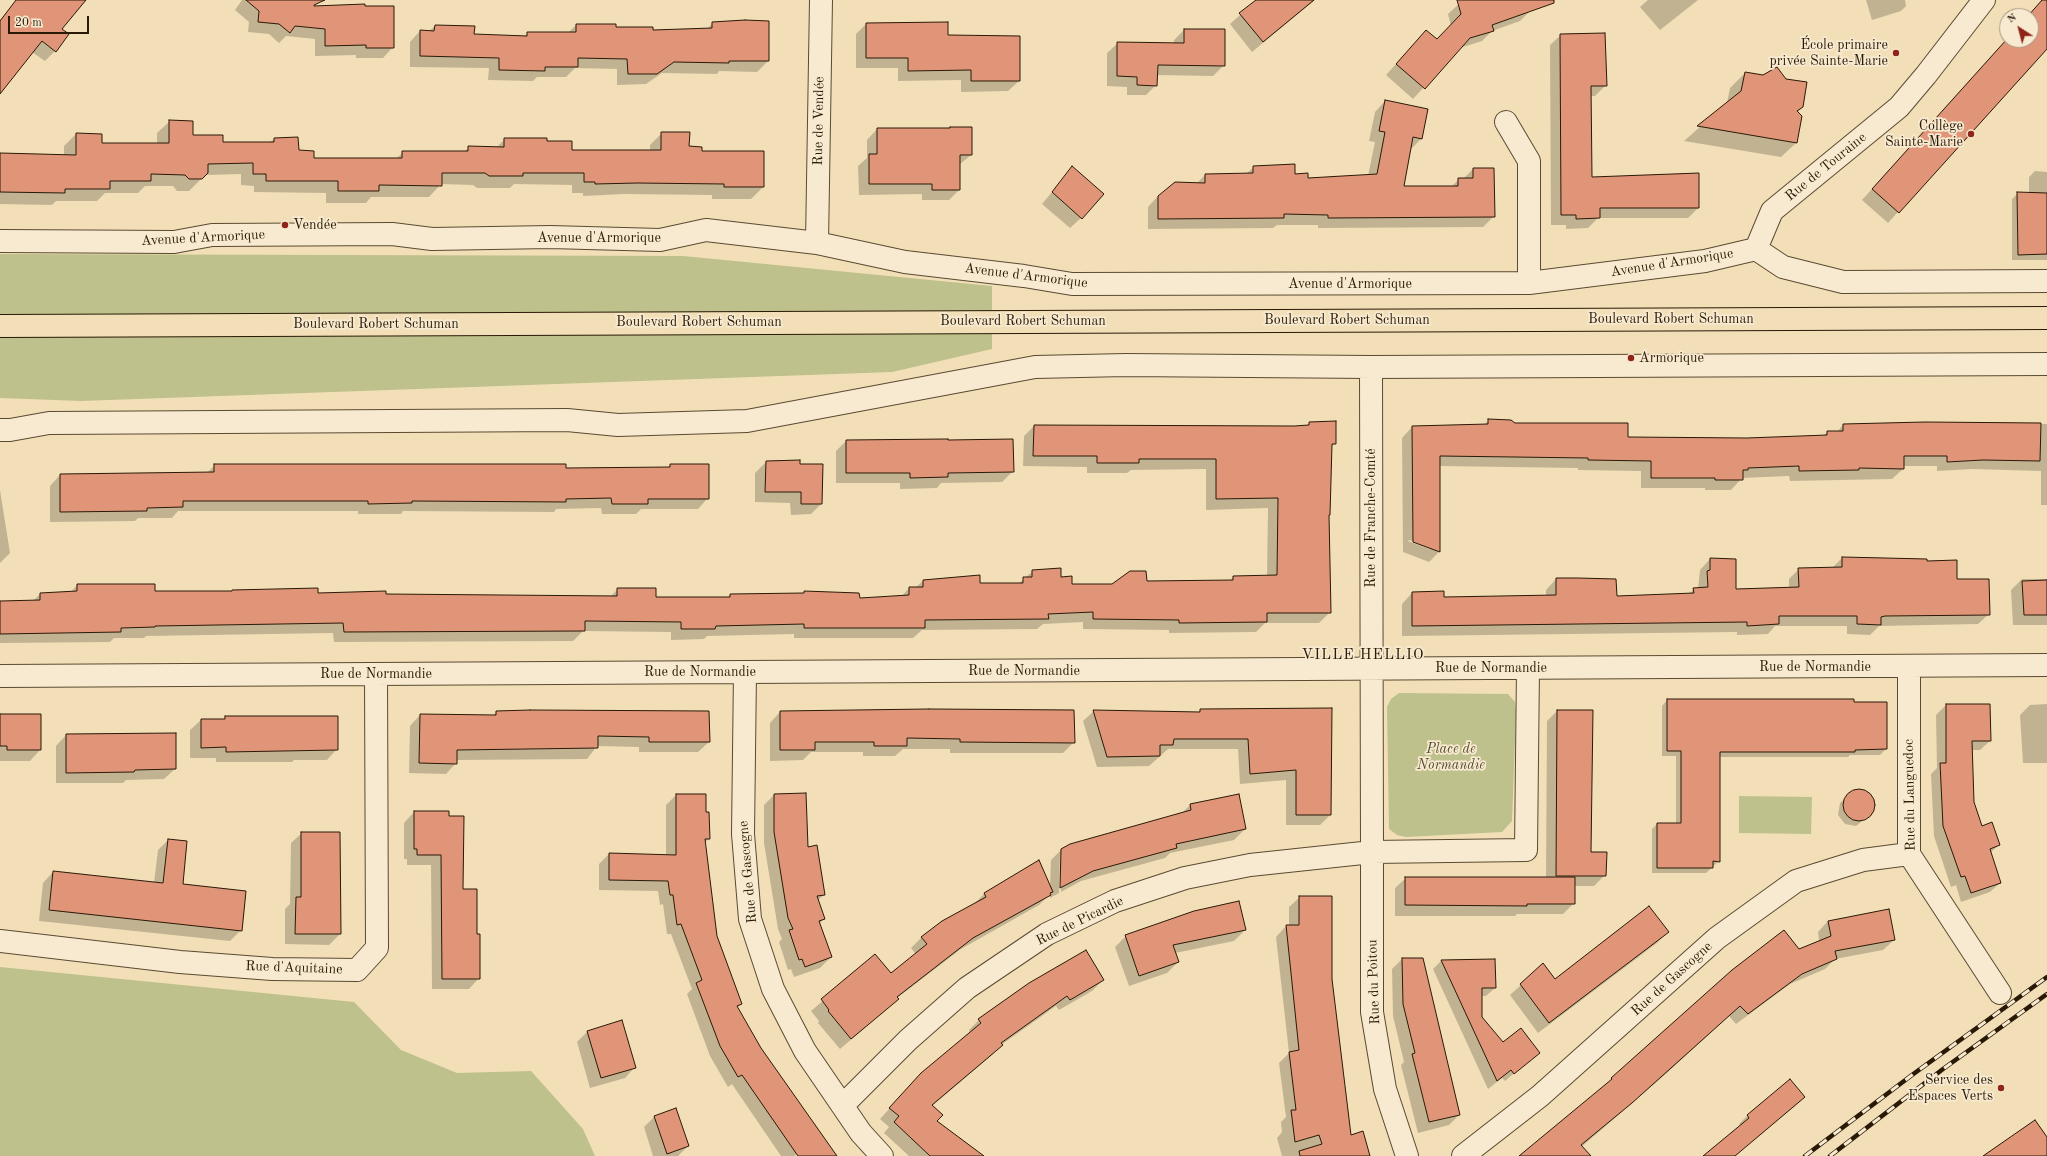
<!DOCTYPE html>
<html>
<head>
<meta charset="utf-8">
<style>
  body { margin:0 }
  #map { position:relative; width:2047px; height:1156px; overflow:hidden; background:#f2dfb7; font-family:"Old Standard TT",serif }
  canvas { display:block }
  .north { position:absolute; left:1999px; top:8px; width:40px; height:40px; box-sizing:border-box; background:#f7ead0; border:1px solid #a5967f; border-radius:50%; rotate:324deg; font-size:11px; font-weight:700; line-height:16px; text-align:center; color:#291906 }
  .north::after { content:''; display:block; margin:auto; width:14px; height:18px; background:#8f2418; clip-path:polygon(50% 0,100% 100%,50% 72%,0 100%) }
  .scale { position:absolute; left:8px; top:16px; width:81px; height:18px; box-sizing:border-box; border:2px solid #291906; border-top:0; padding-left:5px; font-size:12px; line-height:14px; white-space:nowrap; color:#291906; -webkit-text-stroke:3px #f7ead0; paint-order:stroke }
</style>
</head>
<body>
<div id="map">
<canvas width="2047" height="1156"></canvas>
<div class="north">N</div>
<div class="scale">20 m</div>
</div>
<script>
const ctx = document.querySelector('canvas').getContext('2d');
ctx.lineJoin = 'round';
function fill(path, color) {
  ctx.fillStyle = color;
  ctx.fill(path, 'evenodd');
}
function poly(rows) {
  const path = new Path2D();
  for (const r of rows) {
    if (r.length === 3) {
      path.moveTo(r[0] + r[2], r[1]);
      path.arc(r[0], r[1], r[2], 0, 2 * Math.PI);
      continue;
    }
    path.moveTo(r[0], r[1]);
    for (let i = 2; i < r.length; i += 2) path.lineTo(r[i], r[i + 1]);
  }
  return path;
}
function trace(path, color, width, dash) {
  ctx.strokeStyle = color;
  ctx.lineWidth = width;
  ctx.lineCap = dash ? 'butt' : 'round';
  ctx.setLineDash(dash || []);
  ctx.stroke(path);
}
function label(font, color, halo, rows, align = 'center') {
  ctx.font = font + ' "Old Standard TT",serif';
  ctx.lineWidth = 3.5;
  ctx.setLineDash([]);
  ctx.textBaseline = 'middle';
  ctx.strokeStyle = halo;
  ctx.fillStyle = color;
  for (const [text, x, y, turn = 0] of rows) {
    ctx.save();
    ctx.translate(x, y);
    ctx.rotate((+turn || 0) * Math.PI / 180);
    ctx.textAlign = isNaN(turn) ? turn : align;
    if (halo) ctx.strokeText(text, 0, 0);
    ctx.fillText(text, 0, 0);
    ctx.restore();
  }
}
fill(poly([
  [0,254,683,256,992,286,992,349,892,372,81,401,0,398],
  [1399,693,1508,694,1515,702,1516,712,1512,821,1502,832,1406,837,1397,835,1389,829,1387,707,1391,699],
  [1739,796,1812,797,1811,834,1739,833],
  [0,967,354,1002,401,1050,457,1073,531,1071,583,1129,595,1156,0,1156]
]), '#bec18c');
fill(poly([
  [33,0,85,0,61,29,55,51,45,61,32,52,0,93,0,20,5,15],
  [242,0,304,0,313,7,393,47,383,58,356,58,356,55,315,56,315,39,286,36,279,43,269,34,248,32,249,22,235,10],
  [1257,0,1315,0,1252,52,1230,24],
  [1471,0,1511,0,1530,11,1520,21,1492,31,1482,41,1460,48,1413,99,1386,75,1416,42,1437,41,1451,26,1448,14,1459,4],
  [1648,0,1698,0,1660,30,1640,7],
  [1866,0,1905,0,1906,6,1901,11,1872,20],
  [2042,0,2047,0,2047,47,1888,223,1862,200,2007,39,2031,40,2031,16,2028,16],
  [713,23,768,61,757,72,719,71,717,74,662,73,646,84,617,85,617,69,575,68,566,77,537,77,533,81,488,80,489,68,410,67,410,42,420,31,429,31,435,26,473,35,524,37,528,33,568,33,576,25,652,31,707,29],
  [866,24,947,36,1019,81,1008,91,961,92,961,80,898,81,898,68,856,68,856,34],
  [1184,30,1224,65,1213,76,1157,75,1156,85,1146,95,1127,95,1127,87,1107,86,1107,53,1118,43,1174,44,1174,40],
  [1561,35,1606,85,1595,96,1590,96,1591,178,1698,208,1688,218,1598,218,1588,228,1566,229,1566,225,1551,225,1550,45],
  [1745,73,1802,107,1797,113,1796,143,1781,157,1684,141,1727,103,1730,88],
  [1385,101,1421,139,1411,149,1403,187,1451,187,1459,179,1463,179,1473,169,1494,216,1483,227,1318,228,1318,225,1277,225,1273,228,1148,229,1148,207,1158,196,1196,184,1205,175,1246,174,1254,167,1307,179,1368,176,1375,142,1369,141,1375,112],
  [170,121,192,136,222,143,269,143,274,139,313,159,396,159,403,152,464,152,469,147,497,147,505,139,546,142,571,151,650,151,650,145,662,133,688,147,701,152,763,187,751,199,712,199,712,195,624,194,583,196,583,193,572,193,572,185,514,184,510,188,477,188,473,185,441,184,429,197,371,197,366,203,326,203,326,193,254,192,254,186,241,185,241,174,205,175,189,191,177,191,173,186,145,186,138,193,105,193,97,201,56,201,52,205,0,204,0,155,64,156,64,146,76,134,101,144,157,144,157,133],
  [877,129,971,155,959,165,959,190,949,200,922,200,922,194,859,195,858,166,867,158,867,140],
  [1072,168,1081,218,1070,228,1042,204],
  [2035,171,2047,172,2047,260,2012,260,2012,199,2018,193,2029,194,2029,177],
  [1489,420,1627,438,1747,439,1823,436,1827,432,1837,432,1843,425,1925,423,2047,424,2047,505,2041,505,2041,471,1972,469,1937,471,1937,466,1903,466,1903,469,1892,479,1790,481,1789,476,1742,478,1731,490,1705,490,1705,488,1641,488,1641,471,1578,470,1578,468,1439,466,1439,552,1429,562,1403,552,1402,438,1412,427,1484,425],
  [1409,540,1430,547,1430,549,1408,541],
  [1310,423,1335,443,1330,448,1328,516,1330,612,1319,623,1265,623,1256,632,1169,633,1169,630,1083,629,1083,622,1043,624,1037,629,922,630,913,638,794,638,794,634,707,636,704,639,671,640,671,632,583,631,573,641,334,642,333,633,146,636,144,638,114,638,110,642,0,643,0,602,33,601,40,594,70,593,77,585,154,592,232,591,317,594,610,597,618,589,655,598,727,598,730,595,802,594,804,592,859,599,901,597,909,588,915,588,923,581,979,576,979,584,1018,584,1033,571,1060,578,1071,585,1230,581,1233,577,1267,576,1268,508,1206,510,1206,469,1131,470,1127,473,1087,473,1087,467,1023,466,1024,436,1034,426,1306,426],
  [846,441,1013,471,1002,482,941,483,937,488,900,489,900,483,836,483,836,451],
  [799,461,799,465,822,503,811,514,791,515,790,503,755,502,755,473,766,462],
  [215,465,565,469,668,468,670,465,708,498,698,509,641,509,636,514,602,514,601,508,556,509,554,512,403,511,401,514,358,514,358,511,178,511,172,518,138,518,135,521,50,522,50,486,60,475,207,473],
  [0,490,10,553,0,563],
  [1842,558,1926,562,1989,614,1978,624,1879,626,1870,635,1847,634,1847,626,1775,626,1768,634,1737,635,1737,632,1402,636,1402,604,1412,593,1443,598,1546,596,1546,590,1556,579,1616,597,1689,594,1694,589,1698,589,1700,570,1710,559,1735,590,1789,589,1789,579,1799,569,1832,568],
  [2022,579,2047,579,2047,625,2013,625,2011,590],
  [1667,700,1886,703,1886,749,1880,755,1850,755,1848,757,1719,757,1719,861,1706,873,1652,873,1652,829,1657,824,1676,824,1676,756,1662,756,1662,706],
  [2047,704,2047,763,2023,763,2020,715,2030,705],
  [1946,705,1990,741,1980,750,1971,750,1973,802,1981,827,1999,845,1990,853,2000,883,1990,892,1961,902,1956,885,1951,887,1934,836,1931,774,1937,768,1936,715],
  [1331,709,1330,815,1320,825,1286,825,1286,780,1240,784,1238,749,1168,749,1149,766,1097,767,1083,721,1094,711,1198,712,1201,710],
  [1557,711,1592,711,1590,853,1605,875,1594,886,1574,886,1574,903,1563,914,1517,914,1515,916,1395,916,1395,888,1406,878,1546,878,1547,721],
  [496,712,709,742,698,752,639,752,639,747,597,746,587,759,456,760,456,763,446,774,409,773,410,726,420,715,493,716],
  [780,712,1074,742,1063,753,950,753,950,749,903,749,895,756,863,756,863,752,811,752,803,760,770,761,770,723],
  [0,715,40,750,30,761,0,761],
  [225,717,337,749,327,760,294,760,292,762,216,762,216,758,190,758,190,730,201,720,222,720],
  [66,735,175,769,164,779,126,780,123,783,56,783,56,746],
  [1855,790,1867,792,1874,802,1872,813,1856,826,1845,824,1838,815,1840,803],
  [676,795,705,813,709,839,704,843,716,936,741,1004,737,1008,811,1145,794,1156,781,1156,732,1084,728,1087,710,1056,687,994,692,989,671,934,667,934,663,904,660,905,658,891,599,890,599,864,609,854,666,856,666,805],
  [774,795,807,848,824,895,817,901,824,919,819,924,831,957,820,968,794,977,791,969,788,970,779,942,782,939,778,929,764,843,764,805],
  [1190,805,1245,829,1234,840,1170,853,1165,858,1081,881,1061,892,1062,854,1060,854,1059,893,1050,898,1050,894,1039,905,961,949,897,998,887,1009,840,1049,818,1023,819,1021,811,1011,875,956,890,974,916,954,911,948,921,938,942,921,974,904,984,894,1050,887,1051,860,1062,849,1181,814],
  [414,812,448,817,462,890,476,935,479,978,469,989,432,989,431,865,407,865,407,859,404,859,404,823],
  [302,833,340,934,329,945,285,944,285,909,290,904,291,843],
  [168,840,182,885,241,930,230,941,39,921,43,883,53,872,154,883,158,850],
  [1300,897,1331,979,1350,1136,1369,1156,1282,1156,1277,1138,1282,1132,1281,1122,1286,1117,1279,1063,1289,1053,1276,937,1286,926,1289,926,1289,907],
  [1828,921,1894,940,1883,950,1835,959,1825,969,1790,984,1736,1024,1729,1016,1668,1072,1571,1156,1521,1156,1612,1079,1798,950,1819,941,1818,932],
  [1245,930,1234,941,1175,953,1178,962,1167,973,1129,986,1115,947,1126,936],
  [1668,932,1657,943,1538,1033,1510,995,1543,965,1555,981],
  [1402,959,1459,1115,1449,1125,1418,1133,1401,1065,1404,1062,1393,1016,1392,969],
  [1494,960,1495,988,1486,996,1481,996,1481,1017,1503,1043,1538,1053,1505,1081,1502,1078,1488,1089,1433,969,1441,961],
  [1103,980,1092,991,1059,1010,1056,1006,1001,1045,991,1056,932,1106,936,1122,982,1156,909,1156,884,1133,889,1127,880,1119,911,1085,970,1033,969,1030,979,1020],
  [587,1032,635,1067,625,1078,590,1088,577,1042],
  [1790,1080,1796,1105,1735,1156,1708,1156,1741,1126,1739,1124,1747,1116],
  [654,1117,688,1146,678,1156,653,1156,644,1127]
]), '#0003');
const building = poly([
  [16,0,86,0,62,29,69,34,56,52,42,41,0,94,0,21,16,0],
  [246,0,325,0,314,5,314,6,365,4,365,6,394,6,394,48,366,48,366,45,325,46,325,29,295,26,290,33,279,24,258,22,259,11,246,0],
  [1256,0,1314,0,1263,42,1239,13,1256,0],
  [1457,0,1554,0,1554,3,1492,25,1494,31,1470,38,1425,89,1396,64,1426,30,1437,39,1461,14,1457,0],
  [2042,0,2047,0,2047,49,1899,213,1872,189,2007,39,2031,40,2031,16,2028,16,2042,0],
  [745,20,769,21,769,61,729,61,729,63,674,62,657,74,628,74,627,59,578,58,578,67,545,67,545,71,499,70,499,58,420,56,420,30,434,31,435,25,475,26,474,34,527,36,527,32,576,32,576,24,616,24,616,27,653,27,653,30,712,28,712,22,745,20],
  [948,22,948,35,1020,36,1020,81,971,81,971,70,908,71,908,58,866,58,866,23,948,22],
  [1184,29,1225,29,1225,66,1158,65,1157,86,1137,85,1137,77,1117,76,1117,42,1184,43,1184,29],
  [1605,33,1607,86,1591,86,1592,177,1699,173,1699,208,1600,208,1600,218,1576,219,1576,215,1561,215,1560,34,1605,33],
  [1777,67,1786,79,1807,82,1803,107,1797,111,1802,116,1797,143,1697,126,1741,91,1745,72,1763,75,1777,67],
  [1385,100,1428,109,1422,139,1413,137,1404,186,1458,186,1458,178,1473,178,1473,168,1494,168,1495,217,1328,218,1328,215,1284,214,1284,218,1158,219,1158,196,1175,182,1205,183,1205,174,1253,173,1253,166,1295,164,1295,174,1308,173,1308,178,1377,174,1385,132,1379,131,1385,100],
  [169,120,193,121,193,135,223,135,223,142,274,142,274,138,298,137,299,150,314,151,314,158,402,158,402,151,468,151,468,146,504,147,504,138,547,138,547,141,572,141,572,150,661,150,661,132,690,132,689,146,702,147,702,151,764,151,764,187,724,187,724,184,637,183,595,184,595,182,584,182,584,173,523,173,523,176,489,176,485,173,442,173,442,186,379,185,379,191,338,191,338,181,266,181,266,174,253,174,253,163,208,164,208,173,202,179,189,179,185,175,151,174,151,181,110,181,110,189,65,189,65,193,0,192,0,153,76,155,76,133,102,134,102,143,169,143,169,120],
  [950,127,972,127,972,155,960,155,960,190,932,190,932,184,869,184,869,154,877,154,877,128,950,128,950,127],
  [1072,166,1104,194,1082,219,1052,192,1072,166],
  [2017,192,2047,193,2047,254,2018,255,2017,192],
  [1488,419,1511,420,1515,423,1628,423,1628,437,1747,438,1827,435,1827,431,1843,431,1843,424,1925,422,2041,423,2040,461,1983,460,1947,462,1947,456,1904,456,1904,469,1859,468,1859,470,1799,471,1799,466,1748,468,1748,470,1743,470,1743,480,1715,480,1715,478,1651,478,1651,461,1588,460,1588,458,1440,456,1440,552,1413,542,1412,426,1488,424,1488,419],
  [1336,421,1336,444,1332,444,1330,515,1329,515,1331,613,1267,613,1267,622,1179,623,1179,620,1093,619,1093,612,1048,614,1049,619,925,620,925,628,804,628,804,624,716,626,715,629,681,629,681,622,585,621,585,631,344,632,343,623,155,626,155,627,121,628,121,632,0,634,0,601,40,600,40,593,77,591,77,584,155,584,155,591,232,591,232,590,318,588,318,593,386,591,386,594,617,596,617,588,656,588,656,597,730,597,730,594,804,593,804,591,859,593,860,598,909,595,909,587,923,587,923,580,980,575,980,583,1023,583,1023,577,1032,577,1032,570,1061,568,1061,577,1072,576,1072,584,1112,584,1130,571,1146,571,1147,581,1233,580,1233,576,1277,575,1278,498,1216,499,1216,459,1139,459,1139,463,1097,463,1097,456,1033,456,1034,425,1294,426,1309,425,1309,422,1336,421],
  [948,439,948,440,1013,439,1014,472,948,473,948,477,910,478,910,473,846,473,846,440,948,439],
  [800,460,800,464,823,464,822,504,801,504,801,492,765,492,766,461,800,460],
  [214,464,566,464,566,468,670,467,670,464,709,464,709,499,648,499,648,504,612,504,611,498,566,499,566,502,412,501,412,503,368,504,368,501,183,501,183,507,147,508,147,511,60,512,60,474,214,472,214,464],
  [1842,557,1927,559,1927,561,1957,560,1957,579,1989,579,1990,615,1885,616,1881,617,1881,625,1857,624,1857,616,1779,616,1779,624,1747,626,1747,622,1412,626,1412,592,1444,591,1444,597,1556,595,1556,578,1578,578,1616,579,1617,596,1694,593,1693,588,1708,587,1707,571,1710,570,1710,558,1736,559,1736,589,1799,587,1798,568,1842,567,1842,557],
  [2047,580,2047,615,2024,615,2022,581,2047,580],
  [1667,699,1854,699,1854,702,1887,702,1887,749,1855,750,1855,752,1720,752,1720,862,1713,861,1713,868,1657,868,1657,823,1681,823,1681,751,1667,751,1667,699],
  [1946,704,1990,704,1991,741,1972,741,1974,802,1982,826,1992,822,2000,845,1990,849,2001,883,1971,893,1965,876,1961,877,1943,826,1940,763,1946,763,1946,704],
  [1332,708,1331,815,1296,815,1296,770,1250,774,1248,739,1174,739,1173,745,1160,745,1160,756,1107,757,1093,710,1200,712,1200,709,1332,708],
  [929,709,1074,710,1075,743,960,742,960,739,907,738,907,746,874,746,874,742,815,742,815,750,780,750,780,711,929,709],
  [530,710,709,711,710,742,649,742,649,737,598,736,598,748,457,750,457,764,419,763,420,714,496,715,496,711,530,710],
  [1557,710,1593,710,1591,852,1607,852,1606,876,1556,876,1557,710],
  [0,714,41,714,41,750,7,750,7,746,0,746,0,714],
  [225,716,338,716,338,750,226,752,226,747,201,748,201,719,225,719,225,716],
  [176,733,176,769,135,770,134,772,66,773,66,734,176,733],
  [1859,805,16],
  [806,793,808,847,817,845,825,895,817,896,825,919,819,921,832,957,805,967,802,959,799,960,789,930,793,929,788,918,774,832,774,794,806,793],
  [676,794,706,794,706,812,709,812,710,839,705,839,717,936,742,1004,737,1006,761,1048,837,1156,798,1156,742,1075,738,1077,720,1046,696,983,702,980,681,924,677,925,673,895,670,895,668,881,609,880,609,853,676,855,676,794],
  [1239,794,1246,829,1176,844,1177,848,1093,871,1060,888,1061,849,1070,844,1191,810,1190,804,1239,794],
  [414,811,449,811,449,816,464,816,463,889,477,889,477,934,480,934,480,979,442,979,441,855,417,855,417,849,414,849,414,811],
  [301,832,340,832,341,934,295,934,296,897,301,897,301,832],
  [168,839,187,841,183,884,246,891,242,931,49,910,53,871,163,883,168,839],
  [1039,860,1053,892,1050,893,1051,895,973,938,897,997,899,999,851,1039,828,1011,829,1010,821,999,875,954,891,973,927,944,921,937,942,921,986,897,984,893,1039,860],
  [1405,877,1575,877,1575,904,1527,904,1527,906,1405,905,1405,877],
  [1299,896,1332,896,1332,979,1351,1135,1363,1131,1370,1156,1300,1156,1299,1151,1322,1144,1319,1135,1295,1142,1291,1110,1296,1110,1289,1052,1299,1050,1286,925,1299,925,1299,896],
  [1239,901,1246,930,1173,945,1179,962,1139,976,1125,935,1194,911,1239,901],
  [1649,906,1669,932,1549,1023,1520,984,1543,963,1555,979,1649,906],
  [1889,909,1895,940,1835,951,1837,959,1802,974,1748,1014,1740,1006,1632,1103,1581,1145,1591,1156,1519,1156,1612,1079,1611,1078,1732,970,1784,930,1799,949,1831,936,1828,921,1889,909],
  [1086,950,1104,980,1070,1000,1067,996,1001,1043,1003,1045,932,1105,943,1115,937,1121,984,1156,930,1156,894,1122,899,1116,889,1108,921,1073,981,1023,978,1019,1029,983,1086,950],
  [1402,958,1423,958,1460,1115,1429,1122,1412,1054,1415,1053,1403,1004,1402,958],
  [1495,959,1496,988,1482,988,1482,1017,1503,1042,1521,1028,1540,1053,1514,1074,1511,1070,1497,1081,1441,960,1495,959],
  [622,1020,636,1068,601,1078,587,1031,622,1020],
  [1790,1079,1805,1097,1735,1156,1703,1156,1749,1118,1747,1115,1790,1079],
  [676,1108,689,1146,667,1154,654,1116,676,1108],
  [2035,1120,2047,1137,2047,1156,1983,1156,2035,1120]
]);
fill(building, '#e09579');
trace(building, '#291906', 1);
const minor = poly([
  [1506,122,1529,161,1529,283],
  [0,241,174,242,212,235,392,234,432,239,550,237,660,240,706,230,817,243,905,262,1024,276,1072,284,1529,283,1705,261,1756,249,1783,267,1843,282,2047,281],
  [817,243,821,0],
  [1756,249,1772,211,1899,107,1926,75,1984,0],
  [1371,367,1372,852,1526,850,1528,668],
  [0,430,10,430,49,423,567,420,618,425,747,421,1035,367,1126,365,1371,367,2047,364],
  [1909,666,1909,854,2000,993],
  [745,672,743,834,750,919,773,989,805,1051,861,1133,882,1156],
  [0,676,2047,665],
  [0,941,180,962,272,969,357,970,377,948,376,674],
  [843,1105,908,1040,967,988,1047,934,1115,901,1185,878,1250,865,1372,852,1372,1012,1385,1089,1407,1156],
  [1463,1156,1540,1096,1717,938,1796,881,1863,860,1909,854]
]);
const major = poly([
  [0,326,2047,318]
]);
trace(minor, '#5b4a32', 24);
trace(major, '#291906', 24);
trace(minor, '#f7ead0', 22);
trace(major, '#f2dfb7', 22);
const rail = poly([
  [1805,1156,1912,1075,2047,977],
  [1830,1156,1943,1069,2047,994]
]);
trace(rail, '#291906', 4.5);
trace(rail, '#f7ead0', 3, [9]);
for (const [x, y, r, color] of [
  [1896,53,4,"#8f2418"],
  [1971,134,4,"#8f2418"],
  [285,225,4,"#8f2418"],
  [1631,358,4,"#8f2418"],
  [2001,1088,4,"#8f2418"]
]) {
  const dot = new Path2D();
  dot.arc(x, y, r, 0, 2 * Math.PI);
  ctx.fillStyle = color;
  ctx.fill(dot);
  trace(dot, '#f7ead0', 1.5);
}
label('14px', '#291906', '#f7ead0', [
  ["École primaire",1888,45],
  ["privée Sainte-Marie",1888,61],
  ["Collège",1963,126],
  ["Sainte-Marie",1963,142],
  ["Vendée",293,225,"left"],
  ["Armorique",1639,358,"left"],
  ["Service des",1993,1080],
  ["Espaces Verts",1993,1096]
], 'right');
label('14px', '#291906', '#f7ead0', [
  ["Rue de Vendée",819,121,-89],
  ["Rue de Touraine",1826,167,-39],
  ["Avenue d'Armorique",203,238,-3],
  ["Avenue d'Armorique",599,238],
  ["Avenue d'Armorique",1672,263,-9],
  ["Avenue d'Armorique",1026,276,7],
  ["Avenue d'Armorique",1350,284],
  ["Boulevard Robert Schuman",1671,319],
  ["Boulevard Robert Schuman",1347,320],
  ["Boulevard Robert Schuman",1023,321],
  ["Boulevard Robert Schuman",699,322],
  ["Boulevard Robert Schuman",376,324],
  ["Rue de Franche-Comté",1371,518,-90],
  ["Rue de Normandie",1815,667],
  ["Rue de Normandie",1491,668],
  ["Rue de Normandie",1024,671],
  ["Rue de Normandie",700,672],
  ["Rue de Normandie",376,674],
  ["Rue du Languedoc",1910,795,-91],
  ["Rue de Gascogne",748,872,-95],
  ["Rue de Picardie",1080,921,-26],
  ["Rue d'Aquitaine",294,968,2],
  ["Rue de Gascogne",1672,979,-42],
  ["Rue du Poitou",1374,982,-92]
]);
label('italic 14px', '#564b2e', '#f7ead0', [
  ["Place de",1451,749],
  ["Normandie",1451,765]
]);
ctx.letterSpacing = '1px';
label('15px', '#291906', '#f7ead0', [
  ["VILLE HELLIO",1363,655]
]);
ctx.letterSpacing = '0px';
</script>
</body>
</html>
